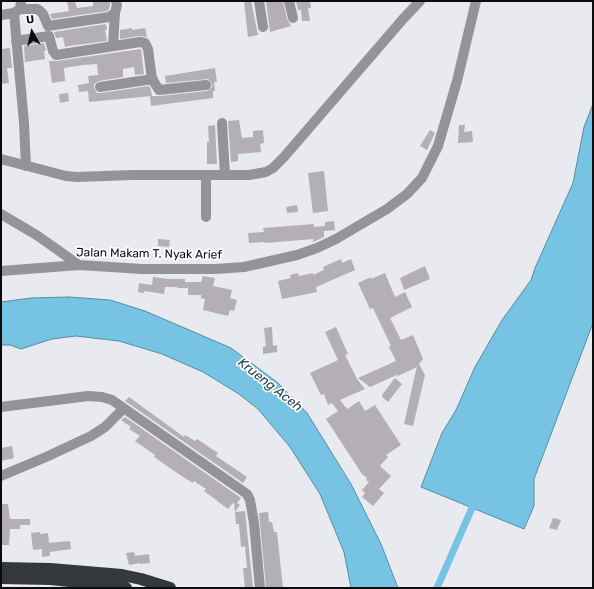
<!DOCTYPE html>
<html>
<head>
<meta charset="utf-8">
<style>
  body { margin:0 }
  #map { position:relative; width:594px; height:589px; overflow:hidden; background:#e9e9f0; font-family:Rubik,sans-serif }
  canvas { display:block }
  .frame { position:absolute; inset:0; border:2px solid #0c0c0e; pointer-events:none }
  .north { position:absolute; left:12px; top:12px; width:40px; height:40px; -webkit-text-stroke:3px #fff; paint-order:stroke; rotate:352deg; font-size:11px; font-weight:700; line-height:16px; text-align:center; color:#0c0c0e }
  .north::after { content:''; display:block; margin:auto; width:14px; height:18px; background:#0c0c0e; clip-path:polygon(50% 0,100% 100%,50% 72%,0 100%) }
</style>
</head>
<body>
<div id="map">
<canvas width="594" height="589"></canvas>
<div class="frame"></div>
<div class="north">U</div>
</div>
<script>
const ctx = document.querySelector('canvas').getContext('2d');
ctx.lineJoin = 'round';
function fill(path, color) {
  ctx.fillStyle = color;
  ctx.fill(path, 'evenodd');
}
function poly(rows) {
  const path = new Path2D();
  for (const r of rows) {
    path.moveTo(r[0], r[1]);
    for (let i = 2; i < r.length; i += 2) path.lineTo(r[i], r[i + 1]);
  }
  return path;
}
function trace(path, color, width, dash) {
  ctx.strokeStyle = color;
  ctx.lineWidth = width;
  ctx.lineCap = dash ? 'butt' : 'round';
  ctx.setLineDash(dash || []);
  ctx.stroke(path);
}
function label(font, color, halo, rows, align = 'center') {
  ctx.font = font + ' Rubik,sans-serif';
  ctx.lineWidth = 3.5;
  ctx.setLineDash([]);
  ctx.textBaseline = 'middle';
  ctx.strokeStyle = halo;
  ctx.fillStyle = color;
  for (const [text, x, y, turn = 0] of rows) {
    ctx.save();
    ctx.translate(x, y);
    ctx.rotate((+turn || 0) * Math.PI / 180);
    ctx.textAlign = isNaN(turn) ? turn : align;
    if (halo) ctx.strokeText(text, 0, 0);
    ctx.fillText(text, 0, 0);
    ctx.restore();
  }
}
const water = poly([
  [593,104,593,323,534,479,534,506,524,529,421,487,442,433,456,410,475,367,502,320,531,280,535,268,573,183,584,127,593,104],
  [69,297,110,300,145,311,231,348,278,383,307,413,351,484,381,544,398,588,351,588,344,552,320,494,290,447,258,409,239,394,203,372,162,354,119,341,76,336,52,339,21,349,10,345,1,345,1,302,31,298,69,297]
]);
fill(water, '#76c3e3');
trace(water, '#568ca3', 1);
trace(poly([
  [437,588,472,508]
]), '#76c3e3', 7);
fill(poly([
  [67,1,75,1,77,8,93,6,93,1,110,1,110,5,109,9,107,11,52,19,50,14,69,11],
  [244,1,251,1,258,35,248,37],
  [266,1,283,1,287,19,291,26,270,32],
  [296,1,310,1,311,8,308,8,310,21,302,21,301,10,298,10],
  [106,24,107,30,105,30,107,41,69,46,65,47,63,37,56,38,54,32],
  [132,28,132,30,145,28,147,37,139,36,120,39,120,30],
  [44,43,46,51,44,51,45,59,25,62,24,46],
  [10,48,12,68,7,68,9,83,1,84,1,49],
  [141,49,144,74,135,75,134,67,123,69,123,77,99,81,94,84,94,88,97,93,101,93,149,86,151,90,152,96,89,102,88,91,79,92,78,85,89,83,88,76,98,75,97,64,83,65,64,68,65,81,52,83,49,61,57,61],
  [215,68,217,82,214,82,215,91,213,91,213,98,151,106,150,96,160,96,207,91,212,87,211,82,208,79,166,83,165,76],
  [68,93,69,101,60,103,59,94],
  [239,120,242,138,253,137,253,131,263,130,264,143,260,144,261,152,238,154,238,161,231,162,228,121],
  [215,125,217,164,207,164,207,142,209,142,208,126],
  [459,125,465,125,464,132,472,131,473,142,458,143],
  [430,130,435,133,427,150,420,146],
  [324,171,328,211,313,213,308,173],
  [297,205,298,212,287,213,286,207],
  [334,221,335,230,324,231,324,237,313,242,313,239,265,243,264,242,249,243,248,233,264,232,263,228,314,224,314,227,325,226,325,222],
  [158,239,170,240,169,247,158,246],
  [341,259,342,263,351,259,355,270,316,287,317,292,282,299,278,281,291,278,290,275,298,273,299,276,313,273,313,275,324,270,323,267],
  [425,266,430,279,404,290,400,278],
  [385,273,395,297,405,292,412,307,390,318,401,340,413,335,423,359,419,364,425,375,413,426,404,424,417,366,415,368,396,377,399,374,370,387,358,378,396,361,389,347,391,346,373,308,370,309,358,283,371,277,371,279],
  [203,276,215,278,213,286,232,290,230,298,237,300,234,311,230,310,228,316,203,310,205,299,201,298,201,295,188,295,188,288,177,288,177,287,165,287,164,294,144,291,144,293,138,292,139,283,152,285,153,277,168,279,185,279,185,282,201,282],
  [272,327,273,346,277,345,277,352,263,354,263,347,266,346,264,328],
  [336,327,348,354,345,355,357,379,365,389,340,400,347,409,359,401,365,411,375,405,401,445,386,455,388,457,380,466,391,476,379,489,384,493,373,506,362,497,365,493,362,490,369,482,366,480,367,478,362,474,326,419,338,411,332,403,328,405,324,394,321,395,310,373,338,360,325,332],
  [395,378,402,384,388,402,382,397,382,395],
  [129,397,184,437,185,435,195,441,197,439,218,453,216,456,247,477,243,483,125,401],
  [125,417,241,498,237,503,240,505,235,512,245,511,253,588,245,588,243,568,247,568,245,546,241,547,239,524,236,524,234,502,228,509,204,491,206,489,194,481,193,483,183,477,154,457,155,455,135,441,140,436,129,429,131,427,121,420],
  [12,446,14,458,1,461,1,448],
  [1,504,8,504,10,519,30,519,30,525,20,525,20,529,10,529,9,545,1,545],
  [268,512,269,522,272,522,274,532,277,532,283,588,266,588,259,513],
  [553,518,561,520,557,530,549,528],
  [40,532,40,534,48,533,49,543,70,541,71,549,50,552,50,556,42,557,42,549,33,550,31,533],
  [134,552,135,556,149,554,150,563,140,564,140,563,129,565,126,553]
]), '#b3afb5');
trace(poly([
  [259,1,263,27],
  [289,1,293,18],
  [20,9,37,9,40,11,43,14,48,26,109,17,115,13,117,5,116,1],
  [14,13,24,123,26,166],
  [1,15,14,13,20,9,21,1],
  [16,41,49,36,53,51,56,55,140,42,145,43,148,49,152,79,159,90,206,85],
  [113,46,115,13],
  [100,87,153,79],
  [222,123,225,175],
  [1,159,66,176,77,177,132,175,249,175,266,172,273,168,284,157,403,19,420,1],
  [206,175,206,217],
  [1,214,38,236,79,265],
  [1,271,79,265,142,269,215,269,244,267,297,255,317,248,336,239,387,209,407,194,422,178,438,146,457,81,476,1],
  [1,407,88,396,102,397,112,400,247,494,250,500,254,523,260,588],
  [1,476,46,457,91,436,105,427,123,409]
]), '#929497', 10);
trace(poly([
  [1,568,50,569,122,575,141,579,170,588],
  [1,578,50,579,118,586,126,588]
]), '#34373c', 12);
label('12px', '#0c0c0e', '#fff', [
  ["Jalan Makam T. Nyak Arief",149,254,1]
]);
label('italic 13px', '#1e414f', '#fff', [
  ["Krueng Aceh",270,385,38]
]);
</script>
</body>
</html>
